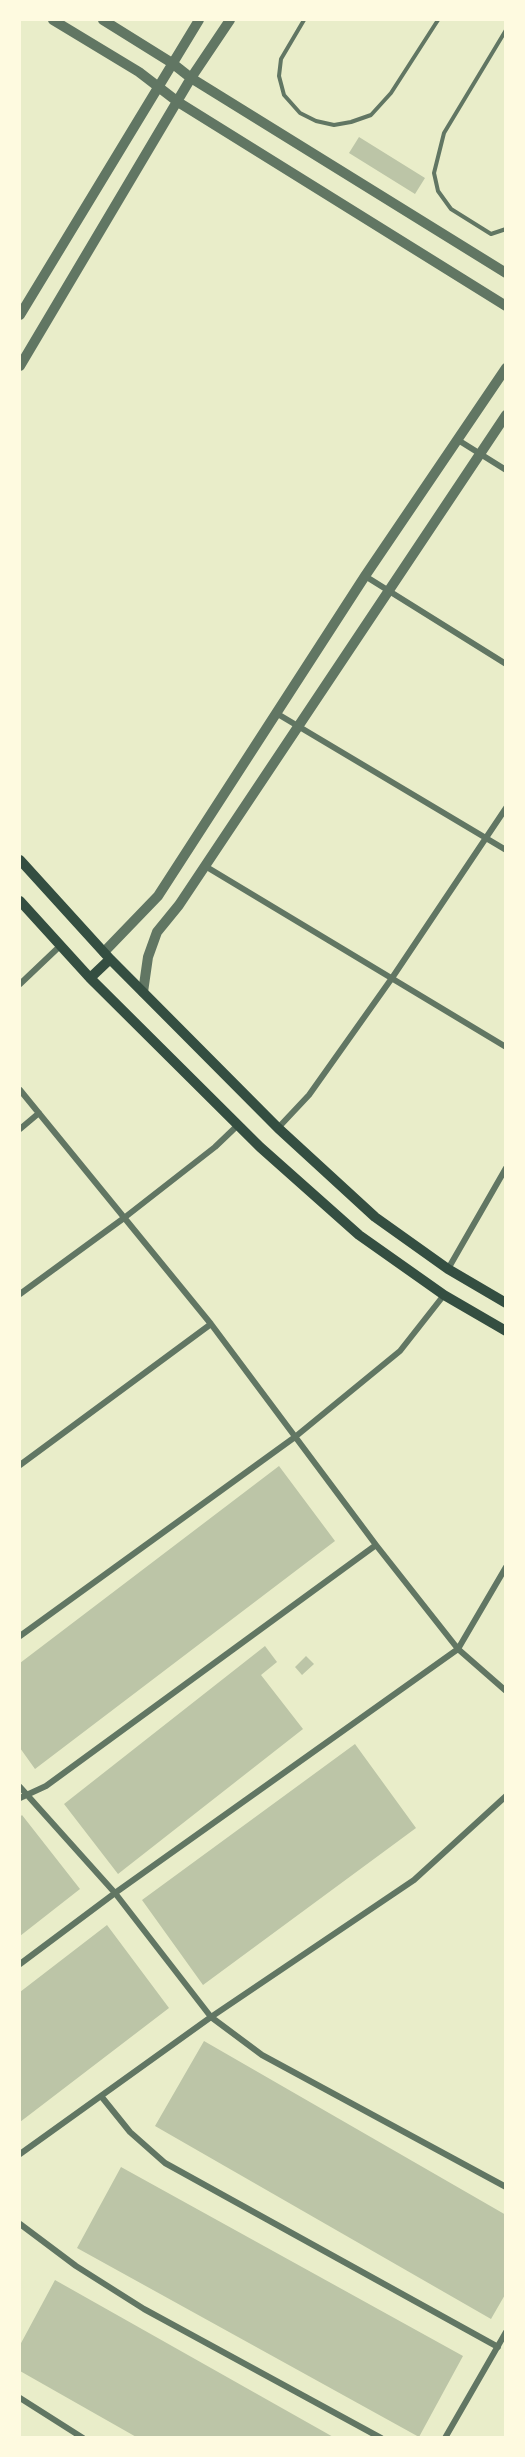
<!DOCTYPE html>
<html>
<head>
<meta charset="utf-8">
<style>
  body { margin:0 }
  #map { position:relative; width:525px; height:2457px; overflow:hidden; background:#e9edc9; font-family:"Public Sans",sans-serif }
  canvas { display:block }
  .frame { position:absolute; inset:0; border:21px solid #fefae0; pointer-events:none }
</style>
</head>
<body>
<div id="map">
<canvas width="525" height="2457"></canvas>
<div class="frame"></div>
</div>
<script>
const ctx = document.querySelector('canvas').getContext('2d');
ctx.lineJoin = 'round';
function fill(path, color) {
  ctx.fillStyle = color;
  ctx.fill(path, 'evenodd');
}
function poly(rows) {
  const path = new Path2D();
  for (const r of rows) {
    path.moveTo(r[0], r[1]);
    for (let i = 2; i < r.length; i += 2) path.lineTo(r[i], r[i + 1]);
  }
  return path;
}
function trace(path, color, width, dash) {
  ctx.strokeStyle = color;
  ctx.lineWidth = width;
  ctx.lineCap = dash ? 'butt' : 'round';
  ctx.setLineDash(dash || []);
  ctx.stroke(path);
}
fill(poly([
  [359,137,425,178,415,194,349,153],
  [279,1466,335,1541,35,1769,20,1748,20,1663],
  [265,1646,277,1662,261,1675,303,1729,118,1874,64,1804],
  [306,1656,314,1664,302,1675,295,1667],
  [355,1744,416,1828,203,1985,142,1900],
  [22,1815,80,1889,20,1936,20,1817],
  [107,1925,169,2008,20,2122,20,1992],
  [204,2041,506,2215,506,2293,491,2319,155,2126],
  [121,2167,463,2356,419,2437,77,2248],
  [55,2280,335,2438,138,2438,20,2371,20,2345]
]), '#bcc5a7');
trace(poly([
  [304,20,281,59,279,76,284,95,300,113,316,121,334,125,351,122,371,115,391,93,438,20],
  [506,30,444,133,434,173,438,191,451,209,491,234,506,229]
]), '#617663', 4);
trace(poly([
  [458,440,506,470],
  [365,576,506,664],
  [276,713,506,850],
  [205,866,506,1047],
  [20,984,60,946],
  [20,1090,211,1324,376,1545,458,1649,506,1691],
  [278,1128,309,1095,392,978,506,808],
  [20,1129,39,1113],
  [448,1269,506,1168],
  [20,1294,124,1218,215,1147,238,1125],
  [20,1465,211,1324],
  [20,1636,295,1437,400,1351,444,1295],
  [20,1787,115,1893,211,2017,262,2055,506,2187],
  [20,1798,46,1786,376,1545],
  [20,1964,115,1893,458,1649,506,1567],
  [101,2096,130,2132,165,2163,498,2347],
  [20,2154,211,2017,414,1880,506,1796],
  [20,2224,76,2266,144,2309,381,2438],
  [20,2398,83,2438],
  [445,2438,506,2332]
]), '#617663', 6);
trace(poly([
  [53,20,139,72,178,102,506,306],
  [103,20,172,63,191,78,506,273],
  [20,315,199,20],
  [20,366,191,78,230,20],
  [104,952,158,896,365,576,506,368],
  [143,992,148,957,157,932,179,905,506,415]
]), '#617663', 10);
trace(poly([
  [20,860,110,959,278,1128,375,1217,448,1269,506,1303],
  [20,901,90,978,260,1147,359,1235,444,1295,506,1331],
  [90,978,110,959]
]), '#344e41', 10);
</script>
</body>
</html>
